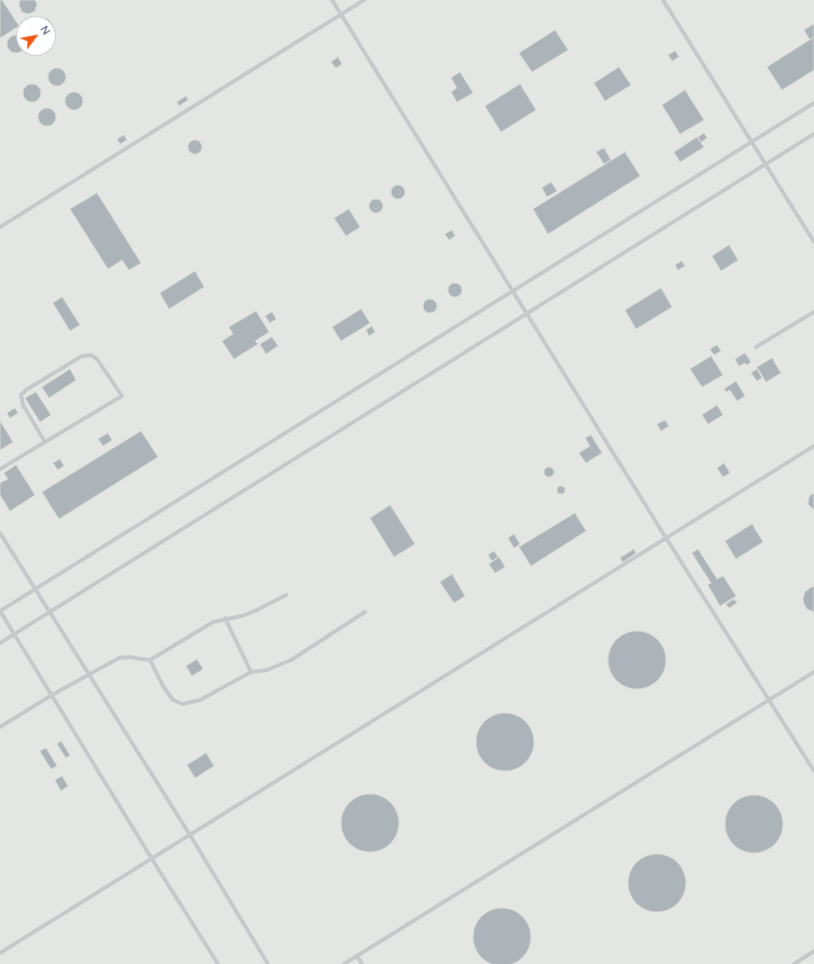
<!DOCTYPE html>
<html>
<head>
<meta charset="utf-8">
<style>
  body { margin:0 }
  #map { position:relative; width:814px; height:964px; overflow:hidden; background:#f4f4f0; font-family:Quicksand,sans-serif }
  canvas { display:block }
  .north { position:absolute; left:16px; top:16px; width:40px; height:40px; box-sizing:border-box; background:#fff; border:1px solid #c0c6cd; border-radius:50%; rotate:58deg; font-size:11px; font-weight:700; line-height:16px; text-align:center; color:#617183 }
  .north::after { content:''; display:block; margin:auto; width:14px; height:18px; background:#ef5915; clip-path:polygon(50% 0,100% 100%,50% 72%,0 100%) }
</style>
</head>
<body>
<div id="map">
<canvas width="814" height="964"></canvas>
<div class="north">N</div>
</div>
<script>
const ctx = document.querySelector('canvas').getContext('2d');
ctx.lineJoin = 'round';
function fill(path, color) {
  ctx.fillStyle = color;
  ctx.fill(path, 'evenodd');
}
function poly(rows) {
  const path = new Path2D();
  for (const r of rows) {
    if (r.length === 3) {
      path.moveTo(r[0] + r[2], r[1]);
      path.arc(r[0], r[1], r[2], 0, 2 * Math.PI);
      continue;
    }
    path.moveTo(r[0], r[1]);
    for (let i = 2; i < r.length; i += 2) path.lineTo(r[i], r[i + 1]);
  }
  return path;
}
function trace(path, color, width, dash) {
  ctx.strokeStyle = color;
  ctx.lineWidth = width;
  ctx.lineCap = dash ? 'butt' : 'round';
  ctx.setLineDash(dash || []);
  ctx.stroke(path);
}
fill(poly([
  [0,0,814,0,814,964,0,964],
  [24,24,48,24,48,48,24,48]
]), '#e4e6e3');
const building = poly([
  [0,0,2,0,19,26,0,38,0,0],
  [20,0,35,0,37,4,35,11,29,14,22,12,19,5,20,0],
  [43,18,49,20,51,23,52,30,48,35,48,24,35,24,39,19,43,18],
  [814,24,814,37,810,40,804,30,814,24],
  [555,30,568,50,532,72,519,53,555,30],
  [16,44,9],
  [814,37,814,70,782,90,767,67,814,37],
  [675,51,679,57,672,61,668,55,675,51],
  [338,57,342,64,336,68,331,62,338,57],
  [619,67,631,85,605,101,594,83,619,67],
  [57,77,9],
  [460,72,473,93,457,102,451,92,457,88,451,78,460,72],
  [32,93,9],
  [520,84,536,110,501,132,485,106,520,84],
  [685,90,704,120,680,134,662,105,685,90],
  [74,101,9],
  [186,96,188,100,179,106,177,102,186,96],
  [47,117,9],
  [704,133,707,138,701,142,698,137,704,133],
  [124,135,127,140,120,144,117,139,124,135],
  [697,137,704,147,680,162,674,152,697,137],
  [195,147,7],
  [604,148,611,160,604,164,596,152,604,148],
  [625,152,640,176,548,234,533,209,625,152],
  [551,182,557,191,547,197,542,188,551,182],
  [398,192,7],
  [97,193,141,263,129,270,122,260,108,269,70,209,97,193],
  [376,206,7],
  [349,209,360,227,346,236,334,218,349,209],
  [452,230,455,236,449,240,445,234,452,230],
  [729,245,738,260,721,271,712,256,729,245],
  [682,261,685,266,678,270,675,265,682,261],
  [195,271,204,287,169,309,160,293,195,271],
  [455,290,7],
  [661,288,672,307,636,329,625,310,661,288],
  [62,297,80,325,70,331,53,303,62,297],
  [430,306,7],
  [361,309,370,323,341,341,332,327,361,309],
  [256,311,269,332,255,341,258,344,234,359,222,341,233,334,229,327,256,311],
  [272,312,276,319,270,323,265,316,272,312],
  [372,326,375,332,369,336,366,330,372,326],
  [272,337,278,346,266,354,260,344,272,337],
  [717,345,721,351,714,355,710,349,717,345],
  [745,353,751,362,747,365,745,363,739,366,735,359,745,353],
  [711,356,723,375,702,387,690,369,711,356],
  [772,358,781,373,766,382,757,367,772,358],
  [70,369,76,380,49,398,42,387,70,369],
  [757,369,762,378,757,381,751,373,757,369],
  [736,381,745,396,737,401,730,390,726,392,724,389,736,381],
  [36,392,51,415,40,422,25,398,36,392],
  [717,405,723,415,708,424,702,415,717,405],
  [15,408,18,413,10,418,7,413,15,408],
  [665,420,669,426,661,431,657,424,665,420],
  [0,421,13,442,0,450,0,421],
  [141,431,158,457,59,519,42,492,141,431],
  [108,433,112,440,103,446,98,439,108,433],
  [591,435,602,453,586,463,579,453,590,446,585,438,591,435],
  [60,459,64,466,58,470,53,463,60,459],
  [724,463,730,473,723,477,717,468,724,463],
  [16,465,35,495,10,511,0,495,0,483,8,479,4,473,16,465],
  [549,472,5],
  [561,490,4],
  [812,494,814,494,814,510,808,504,809,497,812,494],
  [390,505,415,544,394,557,370,518,390,505],
  [575,513,586,531,531,566,519,547,575,513],
  [752,524,763,542,736,559,725,541,752,524],
  [514,534,520,544,514,548,508,538,514,534],
  [634,549,636,553,623,562,620,558,634,549],
  [698,549,717,579,723,576,736,596,720,606,708,585,711,583,692,553,698,549],
  [494,551,498,557,492,561,488,555,494,551],
  [499,557,505,567,495,573,489,564,499,557],
  [452,574,465,596,454,603,440,582,452,574],
  [814,586,814,612,807,609,804,604,803,598,805,592,810,588,814,586],
  [734,599,737,603,729,608,726,604,734,599],
  [637,660,29],
  [197,659,203,669,192,676,186,666,197,659],
  [505,742,29],
  [61,741,70,755,66,758,57,744,61,741],
  [46,748,57,766,51,769,40,751,46,748],
  [206,753,214,766,195,778,187,765,206,753],
  [62,776,68,786,61,791,55,780,62,776],
  [370,823,29],
  [754,824,29],
  [657,883,29],
  [502,937,29]
]);
fill(building, '#acb4b9');
trace(building, '#d5d5d3', 1);
trace(poly([
  [332,0,666,538,814,771],
  [663,0,814,242],
  [0,227,364,0],
  [756,347,814,312],
  [0,469,45,442,122,396,97,359,91,355,82,356,26,390,21,395,23,405,45,442],
  [0,533,190,835,268,964],
  [0,611,814,103],
  [0,611,152,859,218,964],
  [225,618,251,672],
  [0,643,814,134],
  [150,660,163,686,173,700,183,704,200,700,251,672,267,670,291,660,365,612],
  [0,727,52,695,119,658,130,657,141,659,150,660,213,622,242,616,255,611,286,595],
  [0,953,814,446],
  [357,956,362,964],
  [344,964,814,672],
  [794,964,814,951]
]), '#c6c9cc', 4);
</script>
</body>
</html>
